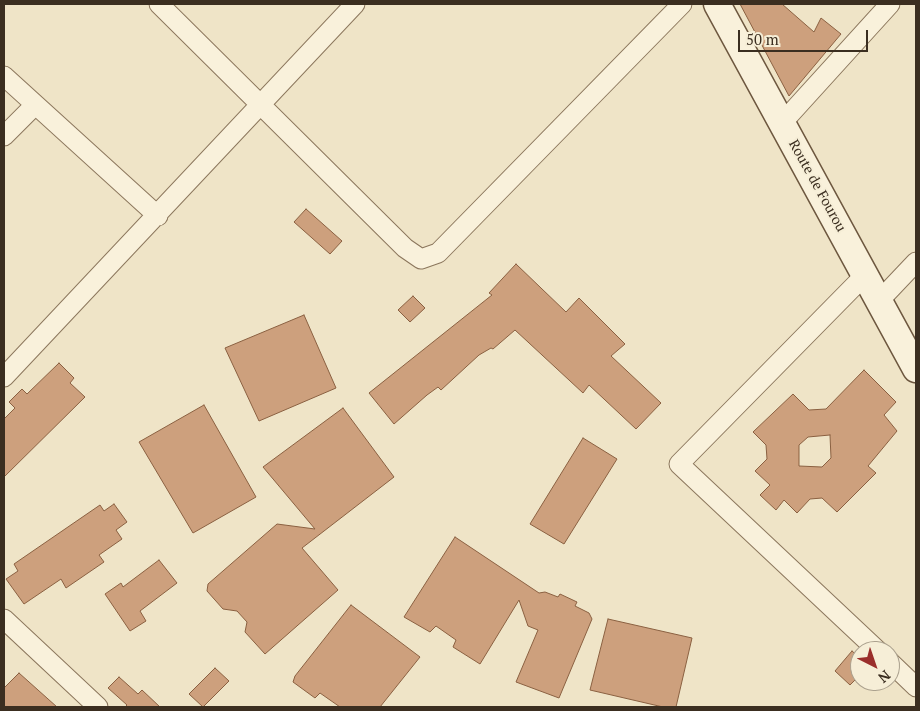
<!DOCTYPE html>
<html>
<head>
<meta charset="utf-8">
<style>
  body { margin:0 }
  #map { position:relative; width:920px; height:711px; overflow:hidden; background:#efe4c7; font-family:"PT Serif",serif }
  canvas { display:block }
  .frame { position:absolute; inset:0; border:5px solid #3b2e20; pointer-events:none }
  .north { position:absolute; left:850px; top:641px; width:50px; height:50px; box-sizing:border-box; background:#f6eed7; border:1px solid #aba18e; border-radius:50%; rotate:139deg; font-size:14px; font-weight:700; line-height:20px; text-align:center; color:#3b2e20 }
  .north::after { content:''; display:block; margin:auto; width:18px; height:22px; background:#9a2e2b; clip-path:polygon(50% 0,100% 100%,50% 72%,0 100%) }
  .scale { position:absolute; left:738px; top:30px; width:130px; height:22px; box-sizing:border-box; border:2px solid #3b2e20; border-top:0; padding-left:6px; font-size:15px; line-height:18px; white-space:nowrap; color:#3b2e20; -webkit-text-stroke:4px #f6eed7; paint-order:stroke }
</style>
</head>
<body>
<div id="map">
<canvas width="920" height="711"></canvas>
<div class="frame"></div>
<div class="north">N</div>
<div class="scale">50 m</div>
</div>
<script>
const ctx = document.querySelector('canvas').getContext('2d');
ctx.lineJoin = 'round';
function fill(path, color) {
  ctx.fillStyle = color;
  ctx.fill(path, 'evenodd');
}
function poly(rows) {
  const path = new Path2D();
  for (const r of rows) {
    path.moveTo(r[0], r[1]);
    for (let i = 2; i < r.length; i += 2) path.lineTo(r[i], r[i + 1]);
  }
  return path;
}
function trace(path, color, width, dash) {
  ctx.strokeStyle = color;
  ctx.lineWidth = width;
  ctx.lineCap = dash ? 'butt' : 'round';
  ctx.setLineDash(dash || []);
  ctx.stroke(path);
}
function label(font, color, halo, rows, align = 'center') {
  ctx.font = font + ' "PT Serif",serif';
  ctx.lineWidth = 4;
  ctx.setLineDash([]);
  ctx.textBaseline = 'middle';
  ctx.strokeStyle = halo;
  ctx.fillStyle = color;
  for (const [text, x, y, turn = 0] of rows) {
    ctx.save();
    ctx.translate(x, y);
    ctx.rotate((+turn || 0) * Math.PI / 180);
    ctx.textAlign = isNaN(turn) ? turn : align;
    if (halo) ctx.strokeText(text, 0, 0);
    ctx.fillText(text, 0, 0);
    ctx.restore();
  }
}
const building = poly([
  [740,4,782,4,814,32,821,18,841,34,789,96,740,4],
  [306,209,342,241,330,254,294,222,306,209],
  [516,264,566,312,579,298,625,344,611,356,661,403,636,429,589,385,583,393,515,330,493,349,491,348,479,355,441,390,438,387,427,395,394,424,369,393,492,295,489,293,516,264],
  [413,296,425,308,410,322,398,310,413,296],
  [304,315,336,388,259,421,225,348,304,315],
  [59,363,74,378,70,383,85,397,4,477,4,419,15,408,9,402,22,389,27,394,59,363],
  [864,370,896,402,884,415,897,431,868,466,876,473,837,512,822,498,810,499,797,513,784,500,776,510,760,495,770,485,755,471,767,459,766,445,753,432,793,394,809,410,826,409,864,370],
  [830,435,831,458,822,467,799,466,799,445,808,437,830,435],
  [204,405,256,497,193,533,139,442,204,405],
  [343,408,394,477,302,548,338,590,265,654,245,632,247,622,237,611,223,609,207,591,208,584,277,524,315,529,263,467,343,408],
  [583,438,617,459,564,544,530,524,583,438],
  [114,504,127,522,116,530,122,539,99,555,104,562,66,588,61,579,24,604,6,579,18,571,14,564,100,505,104,511,114,504],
  [455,537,539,593,545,592,558,597,560,594,577,602,575,606,589,613,592,619,559,698,516,682,538,630,528,626,519,600,480,664,453,647,456,640,436,626,430,632,404,617,455,537],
  [159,560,177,583,140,611,146,621,130,631,105,594,121,583,123,587,159,560],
  [351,605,420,657,380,707,340,707,320,693,315,698,293,682,295,676,351,605],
  [608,619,692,638,676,707,663,707,590,690,608,619],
  [852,651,860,658,860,675,850,685,835,671,852,651],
  [215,668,229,681,203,707,189,694,215,668],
  [19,673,57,707,4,707,4,688,19,673],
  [119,677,138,694,142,690,160,707,125,707,127,705,108,688,119,677]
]);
fill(building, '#cda07d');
trace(building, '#8a6041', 1);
const street = poly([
  [159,4,405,248,421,259,438,253,682,4],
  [4,76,158,216],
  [782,123,890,4],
  [4,136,35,105],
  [866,274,679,464,878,651],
  [879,301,916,262],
  [4,377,355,4],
  [4,619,98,707],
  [890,662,916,687]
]);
const secondary = poly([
  [717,4,916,369]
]);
trace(street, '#8b765c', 21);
trace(secondary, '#6d573f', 29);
trace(street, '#f9f1db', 19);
trace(secondary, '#f9f1db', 26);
label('14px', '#3b2e20', '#f6eed7', [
  ["Route de Fourou",817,186,61]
]);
</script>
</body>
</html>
